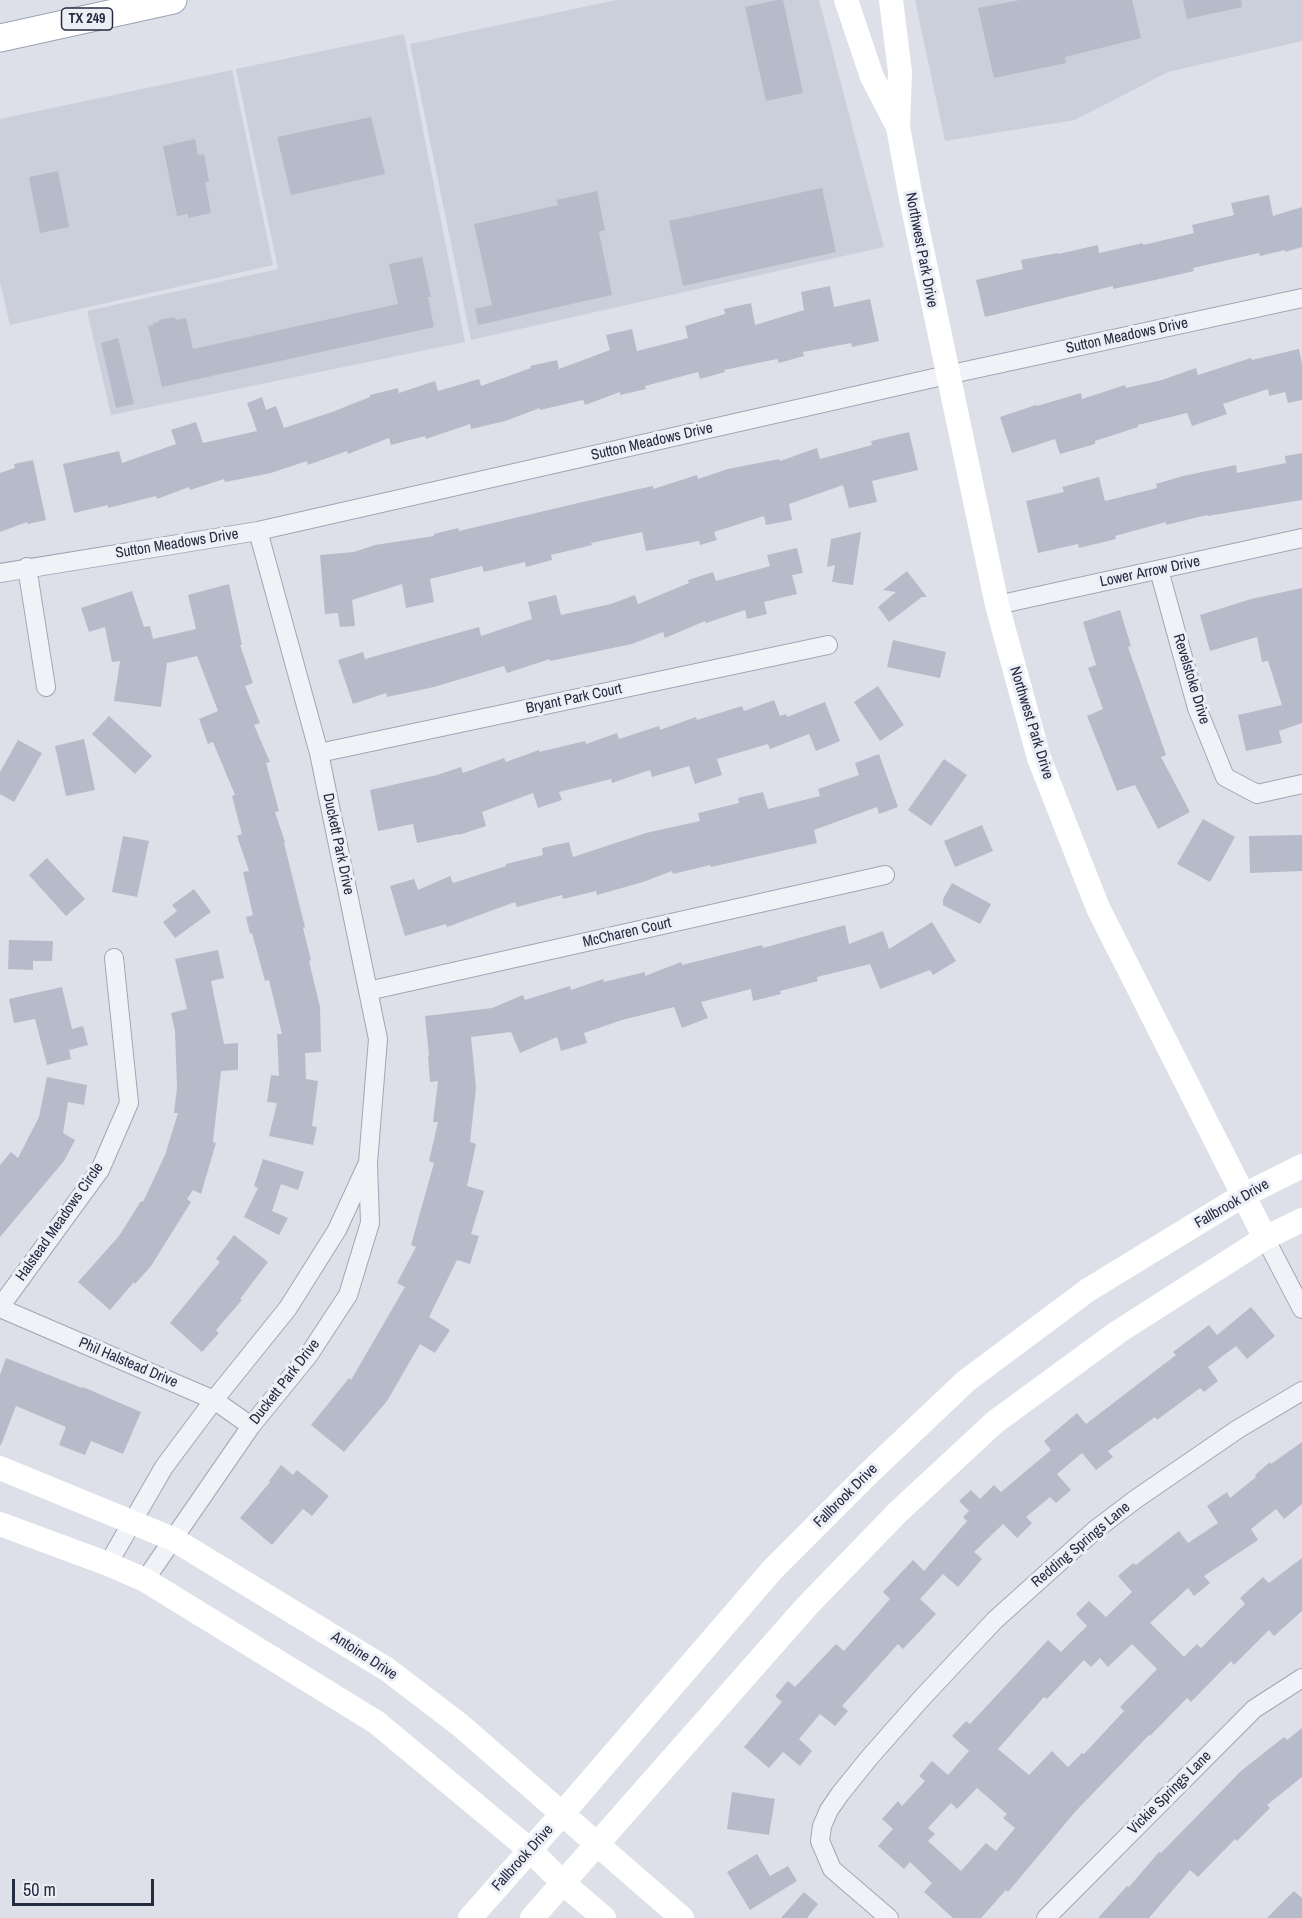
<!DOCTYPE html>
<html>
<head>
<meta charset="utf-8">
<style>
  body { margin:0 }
  #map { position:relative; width:1302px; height:1918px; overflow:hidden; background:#dde0e9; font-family:"Archivo Narrow",sans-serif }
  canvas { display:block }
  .scale { position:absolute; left:12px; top:1879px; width:142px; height:27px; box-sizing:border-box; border:3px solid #252b41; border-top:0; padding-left:8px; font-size:18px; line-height:21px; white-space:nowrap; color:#252b41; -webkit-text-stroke:4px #edeff6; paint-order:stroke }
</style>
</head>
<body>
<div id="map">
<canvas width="1302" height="1918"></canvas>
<div class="scale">50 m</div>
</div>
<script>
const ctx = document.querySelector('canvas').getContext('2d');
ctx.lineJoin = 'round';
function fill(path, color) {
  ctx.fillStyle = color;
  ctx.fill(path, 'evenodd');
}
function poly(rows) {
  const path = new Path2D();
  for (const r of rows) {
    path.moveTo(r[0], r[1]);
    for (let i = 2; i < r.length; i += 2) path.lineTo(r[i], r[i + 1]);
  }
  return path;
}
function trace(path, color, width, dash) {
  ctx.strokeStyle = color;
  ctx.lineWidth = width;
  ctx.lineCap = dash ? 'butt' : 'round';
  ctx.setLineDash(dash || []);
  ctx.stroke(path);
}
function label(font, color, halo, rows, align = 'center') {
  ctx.font = font + ' "Archivo Narrow",sans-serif';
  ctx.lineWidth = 6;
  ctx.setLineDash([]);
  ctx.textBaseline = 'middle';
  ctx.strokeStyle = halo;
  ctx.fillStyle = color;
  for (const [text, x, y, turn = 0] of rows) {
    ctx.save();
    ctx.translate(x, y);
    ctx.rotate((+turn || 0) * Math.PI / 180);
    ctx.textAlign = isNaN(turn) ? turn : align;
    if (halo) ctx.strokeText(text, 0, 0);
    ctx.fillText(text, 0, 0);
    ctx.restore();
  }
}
fill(poly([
  [616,0,819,0,884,247,471,340,410,44],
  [915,0,1302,0,1302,41,1168,72,1075,120,945,141],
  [404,34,465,342,111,415,87,311,278,269,236,69],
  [232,70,273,265,10,325,0,282,0,119]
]), '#cbcfdb');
fill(poly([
  [777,0,783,0,803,93,766,101,745,7],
  [1020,0,1132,0,1141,38,1065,57,1066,63,994,78,978,8],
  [1183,0,1241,0,1242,7,1187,19],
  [371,117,385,174,291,195,277,137],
  [195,139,198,155,204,154,209,182,205,182,211,213,188,218,188,214,177,216,163,146],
  [58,171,69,227,40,233,29,177],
  [822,188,836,252,683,286,669,221],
  [597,191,605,230,599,232,612,295,478,325,475,309,492,305,474,224,558,205,556,200],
  [1269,195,1273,216,1302,207,1302,247,1285,252,1285,250,1260,256,1259,253,1193,268,1194,271,1155,280,1113,289,1113,286,985,317,976,280,1023,269,1021,260,1058,253,1058,254,1098,245,1099,253,1143,243,1143,245,1194,233,1192,225,1234,215,1231,203],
  [422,257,431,297,428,297,434,327,162,387,148,326,154,325,153,323,159,322,159,320,175,317,176,320,186,318,193,349,398,304,389,264],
  [830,286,834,307,870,299,879,341,852,347,851,343,803,352,804,356,779,363,777,359,724,370,725,372,700,379,698,372,645,386,646,389,620,395,620,392,585,405,583,400,540,410,540,408,505,421,471,429,470,424,426,439,425,436,391,445,389,438,348,454,347,451,308,465,307,461,271,473,225,482,224,479,190,490,189,487,157,499,156,496,108,508,108,505,74,513,63,464,119,451,122,463,176,444,171,430,196,422,203,443,257,431,247,403,262,397,266,410,276,406,284,428,332,412,370,397,370,395,398,388,399,393,435,381,438,391,479,379,481,386,531,368,530,366,557,360,559,369,610,350,606,335,632,329,637,351,688,338,685,326,725,314,724,309,751,303,755,325,804,310,801,292],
  [118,338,134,404,116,408,101,343],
  [1299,349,1302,364,1302,400,1288,403,1285,392,1269,396,1268,389,1223,404,1227,414,1192,426,1187,413,1138,425,1138,427,1095,441,1095,444,1060,454,1055,439,1012,453,1000,417,1036,405,1037,406,1081,393,1082,399,1125,385,1126,388,1162,380,1196,368,1198,375,1251,358,1252,360],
  [909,432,918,470,872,481,877,502,849,508,843,485,789,504,792,520,766,525,764,516,714,532,717,540,700,545,699,541,646,551,642,532,591,543,592,545,551,555,552,560,526,567,525,562,484,572,482,566,430,579,434,602,406,608,402,584,352,600,355,626,340,627,338,613,325,614,320,555,354,552,375,545,434,536,434,534,458,528,459,531,634,490,653,486,653,489,697,475,698,479,728,469,779,459,780,461,817,448,820,459,872,445,871,441],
  [1302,453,1302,500,1208,516,1207,515,1166,525,1166,522,1115,536,1116,539,1079,548,1078,544,1038,553,1026,501,1064,492,1062,487,1099,477,1105,501,1157,488,1156,484,1183,476,1236,465,1237,473,1286,463,1285,456],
  [33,460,46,520,28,524,27,522,0,532,0,473,15,468,14,464],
  [861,532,853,585,832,582,835,565,827,567,831,539],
  [797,548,803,573,792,575,797,594,764,602,767,614,747,619,745,610,706,623,705,621,665,638,663,632,632,644,550,661,550,659,507,673,504,666,434,687,387,697,386,693,353,704,338,660,363,652,365,659,479,627,481,636,532,619,528,602,556,595,561,615,611,604,635,595,638,604,689,583,688,580,713,572,716,581,770,566,767,555],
  [907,571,927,597,922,597,889,622,878,607,896,592,883,590],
  [229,584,242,645,240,645,253,683,245,686,260,723,254,725,270,762,266,763,279,811,275,812,285,842,284,843,305,927,303,928,311,960,309,961,320,1007,321,1052,305,1053,306,1079,318,1081,312,1126,317,1127,313,1145,269,1136,277,1103,267,1102,271,1075,279,1076,277,1034,282,1034,269,980,265,981,252,933,250,934,246,917,253,915,243,872,249,871,237,836,242,834,232,796,235,795,213,742,208,744,199,719,218,711,197,656,167,663,161,707,114,701,120,661,112,662,105,627,89,632,81,608,132,591,144,627,150,626,153,639,196,629,188,595],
  [1302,588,1302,723,1279,731,1282,743,1246,751,1238,715,1282,705,1268,661,1262,662,1257,637,1210,651,1200,615,1251,599],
  [1120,610,1131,646,1128,647,1166,755,1161,757,1190,812,1158,829,1135,785,1117,791,1087,716,1103,709,1088,668,1096,665,1083,622],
  [893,640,946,652,940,678,887,667],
  [878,686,904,725,880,741,854,702],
  [774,700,780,716,786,714,787,717,825,702,840,741,816,751,809,734,770,749,768,744,717,759,722,775,695,784,689,766,652,777,650,770,612,783,611,779,559,792,562,800,538,808,533,793,482,812,486,826,459,835,459,834,417,843,413,824,378,831,370,790,437,775,461,767,463,773,504,758,506,762,539,750,539,752,585,741,586,744,617,733,619,739,659,726,660,730,696,717,697,720,742,706,744,711],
  [109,716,152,756,135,774,92,734],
  [84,739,95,790,66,796,55,746],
  [18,740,42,753,14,802,0,794,0,772],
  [879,754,898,807,879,814,877,807,814,830,817,843,711,867,710,865,673,874,672,871,643,882,597,895,596,891,563,899,562,895,517,907,515,902,447,927,446,924,405,936,390,886,414,879,418,890,450,876,453,883,506,866,506,864,543,855,542,848,569,842,573,857,646,833,700,821,698,813,739,803,738,798,763,792,768,809,820,796,818,789,859,775,855,763],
  [944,759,967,775,931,826,908,810],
  [1203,819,1235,837,1210,882,1177,864],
  [982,825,993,851,955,867,944,841],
  [1302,835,1302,871,1250,873,1249,836],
  [123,836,149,841,137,897,112,892],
  [47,858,85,899,66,916,29,875],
  [952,883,991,904,980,924,943,905,943,899],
  [194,889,211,912,175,938,163,922,177,911,172,905],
  [932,922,956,961,933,975,930,970,880,989,870,964,817,977,818,981,780,991,781,994,753,1001,751,989,701,1002,708,1018,682,1028,674,1007,622,1020,584,1033,587,1043,561,1051,557,1037,520,1053,511,1032,471,1037,476,1088,470,1142,476,1144,467,1186,484,1191,471,1234,479,1236,470,1264,457,1260,429,1317,450,1330,435,1353,420,1344,387,1401,344,1452,311,1425,349,1378,351,1380,405,1287,397,1283,416,1247,411,1245,434,1163,429,1161,438,1122,433,1122,438,1081,430,1082,428,1056,429,1056,425,1016,492,1008,523,995,525,1000,570,986,571,990,603,979,604,982,645,972,645,976,681,962,682,965,762,945,763,948,845,925,849,944,883,931,889,949],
  [9,940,53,941,52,961,33,961,33,970,8,969],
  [218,950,224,978,211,981,224,1044,238,1043,238,1070,221,1071,213,1142,216,1143,201,1194,193,1190,187,1199,191,1202,151,1266,135,1284,134,1282,110,1310,78,1282,119,1236,141,1201,143,1202,165,1155,178,1113,174,1113,177,1088,175,1031,171,1013,187,1009,175,959],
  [62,987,72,1029,83,1026,88,1045,69,1050,71,1059,47,1065,35,1019,14,1023,9,999],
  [47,1077,87,1085,84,1105,68,1102,63,1133,75,1140,64,1161,0,1237,0,1165,11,1152,18,1158,39,1117],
  [263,1159,304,1172,298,1190,281,1184,272,1211,288,1218,279,1235,244,1217,258,1188,254,1186],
  [234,1235,268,1262,240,1299,242,1300,216,1330,219,1333,202,1352,170,1323,220,1262,216,1259],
  [1251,1307,1275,1336,1247,1359,1236,1346,1208,1367,1218,1381,1204,1392,1200,1388,1157,1420,1155,1417,1108,1451,1113,1457,1096,1470,1082,1453,1057,1474,1071,1490,1056,1503,1050,1497,1026,1517,1032,1523,1017,1538,1003,1524,974,1552,982,1559,958,1587,943,1574,920,1599,936,1614,903,1649,898,1644,842,1706,848,1711,835,1726,820,1714,799,1739,812,1751,800,1766,783,1752,769,1768,744,1747,782,1702,775,1696,788,1681,795,1687,836,1644,844,1651,890,1599,883,1592,913,1560,924,1571,967,1521,963,1517,969,1511,959,1501,971,1490,980,1499,994,1485,1001,1492,1051,1450,1044,1441,1077,1413,1086,1424,1176,1355,1173,1352,1209,1325,1217,1335],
  [6,1358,82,1388,83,1387,141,1412,123,1454,91,1441,85,1455,59,1445,66,1427,16,1406,1,1445,0,1445,0,1375],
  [1302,1442,1302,1504,1284,1519,1276,1509,1251,1529,1258,1540,1204,1576,1210,1583,1194,1596,1188,1588,1150,1623,1184,1657,1197,1644,1201,1648,1245,1604,1240,1598,1263,1577,1269,1583,1302,1558,1302,1611,1274,1636,1269,1630,1234,1665,1231,1661,1191,1702,1187,1698,1150,1736,1149,1735,1075,1812,1008,1892,1006,1890,981,1918,953,1918,924,1892,932,1883,910,1862,904,1869,878,1846,893,1829,882,1819,898,1801,902,1806,925,1781,919,1776,932,1761,948,1775,969,1751,952,1736,966,1721,970,1724,1048,1640,1061,1652,1087,1626,1076,1614,1089,1601,1106,1617,1132,1592,1118,1576,1133,1563,1136,1565,1179,1531,1188,1543,1218,1523,1207,1506,1227,1492,1230,1498,1256,1477,1255,1475,1270,1462,1271,1464],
  [1132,1644,1157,1669,1120,1707,1124,1711,1084,1754,1082,1753,1068,1767,1052,1751,1029,1775,998,1749,1044,1697,1047,1699,1084,1660,1091,1667,1100,1658,1108,1667],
  [977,1788,1007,1814,1003,1818,1015,1828,996,1851,986,1843,961,1871,928,1841,935,1834,928,1828,951,1803,957,1809],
  [281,1465,293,1475,297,1470,329,1496,312,1516,303,1509,272,1545,240,1518,270,1482,269,1481],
  [1302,1728,1302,1777,1267,1805,1270,1808,1237,1841,1235,1839,1198,1877,1190,1870,1149,1918,1098,1918,1127,1886,1129,1887,1159,1852,1161,1853,1241,1771,1284,1737,1287,1740],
  [732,1792,775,1799,769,1835,727,1829],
  [757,1854,770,1876,788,1866,797,1881,750,1910,727,1872],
  [1294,1891,1302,1898,1302,1918,1267,1918],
  [804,1892,818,1904,807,1918,781,1918]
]), '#b7bbc9');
const street = poly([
  [27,567,46,687],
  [1159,570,1197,708,1225,777,1257,794,1302,784],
  [0,573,258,531,947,375,1302,298],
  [997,605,1302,538],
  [319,753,828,645],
  [368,991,885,875],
  [1265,1238,1302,1309],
  [0,1307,100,1170,129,1103,114,958],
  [0,1308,214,1400,251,1426],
  [108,1564,164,1467,214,1400,288,1308,337,1230,366,1167],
  [145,1580,251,1426,308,1356,348,1295,370,1223,368,1163,378,1039,319,753,258,531],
  [889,1918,832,1869,820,1841,822,1826,829,1810,840,1794,869,1758,921,1699,995,1620,1095,1530,1136,1499,1238,1429,1302,1391],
  [1046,1918,1254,1709,1302,1678]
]);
const primary = poly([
  [0,38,173,0]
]);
trace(street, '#a2a6b3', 20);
trace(primary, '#9ba2b5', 29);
trace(street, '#f0f2f7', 18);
trace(poly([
  [846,0,872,77,897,125],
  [891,0,900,72,898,127,911,198,997,605,1039,758,1098,908,1265,1238],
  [0,1468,173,1539,388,1670,460,1725,682,1918],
  [0,1524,108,1564,145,1580,376,1722,530,1850,563,1883,604,1918],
  [470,1918,562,1814,773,1569,870,1472,966,1381,1088,1290,1242,1196,1302,1166],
  [532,1918,807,1606,898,1512,995,1422,1118,1332,1265,1238,1302,1220]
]), '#fff', 24);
trace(primary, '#fff', 27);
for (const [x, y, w] of [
  [87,19,51]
]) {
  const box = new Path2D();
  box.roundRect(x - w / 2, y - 11, w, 22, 4.5);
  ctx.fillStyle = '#edeff6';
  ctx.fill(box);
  trace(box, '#252b41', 1.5);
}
label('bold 14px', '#252b41', null, [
  ["TX 249",87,19]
]);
label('15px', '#252b41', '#edeff6', [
  ["Northwest Park Drive",921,250,79],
  ["Sutton Meadows Drive",1127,336,-12],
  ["Sutton Meadows Drive",652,442,-13],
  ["Sutton Meadows Drive",177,544,-9],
  ["Lower Arrow Drive",1150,572,-12],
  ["Revelstoke Drive",1191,679,73],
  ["Bryant Park Court",574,699,-12],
  ["Northwest Park Drive",1031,723,73],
  ["Duckett Park Drive",338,844,78],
  ["McCharen Court",627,933,-13],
  ["Fallbrook Drive",1232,1204,-30],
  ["Halstead Meadows Circle",60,1222,-55],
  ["Phil Halstead Drive",128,1363,23],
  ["Duckett Park Drive",285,1382,-52],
  ["Fallbrook Drive",846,1496,-45],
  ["Redding Springs Lane",1081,1545,-40],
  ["Antoine Drive",364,1656,33],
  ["Vickie Springs Lane",1170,1793,-45],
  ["Fallbrook Drive",523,1858,-48]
]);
</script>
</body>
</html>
